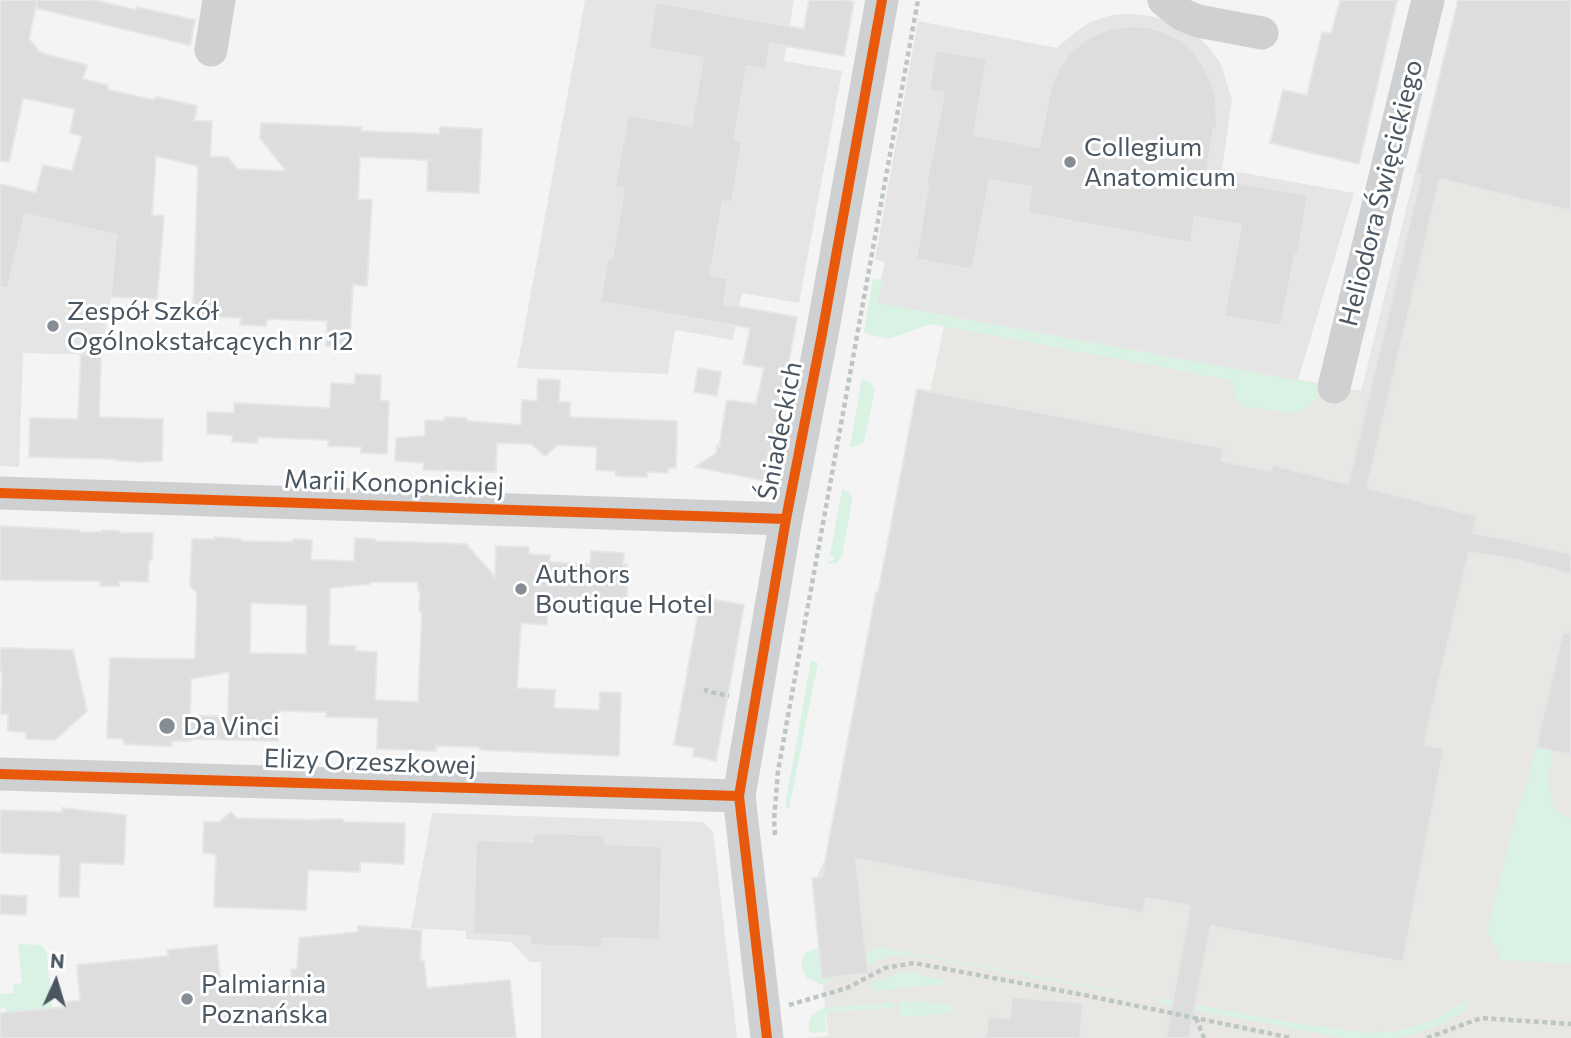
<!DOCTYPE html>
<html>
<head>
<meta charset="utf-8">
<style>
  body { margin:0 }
  #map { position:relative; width:1571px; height:1038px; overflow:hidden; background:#f4f4f4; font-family:Commissioner,sans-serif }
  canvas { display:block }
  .north { position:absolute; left:21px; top:947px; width:70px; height:70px; -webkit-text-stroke:5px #fff; paint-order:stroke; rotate:4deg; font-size:19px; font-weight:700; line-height:28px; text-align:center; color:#4a5661 }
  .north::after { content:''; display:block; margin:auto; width:24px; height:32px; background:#4a5661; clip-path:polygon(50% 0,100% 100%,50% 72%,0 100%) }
</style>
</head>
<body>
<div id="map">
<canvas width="1571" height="1038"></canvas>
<div class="north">N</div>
</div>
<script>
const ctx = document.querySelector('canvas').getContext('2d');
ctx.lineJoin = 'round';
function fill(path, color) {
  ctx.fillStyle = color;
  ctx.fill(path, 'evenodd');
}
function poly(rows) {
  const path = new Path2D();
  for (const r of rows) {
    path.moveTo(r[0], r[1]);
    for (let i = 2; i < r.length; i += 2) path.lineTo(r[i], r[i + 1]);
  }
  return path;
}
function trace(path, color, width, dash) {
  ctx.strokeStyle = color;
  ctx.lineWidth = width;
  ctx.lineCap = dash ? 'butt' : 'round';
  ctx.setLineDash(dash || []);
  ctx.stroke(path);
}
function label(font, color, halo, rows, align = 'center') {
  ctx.font = font + ' Commissioner,sans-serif';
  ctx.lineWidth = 6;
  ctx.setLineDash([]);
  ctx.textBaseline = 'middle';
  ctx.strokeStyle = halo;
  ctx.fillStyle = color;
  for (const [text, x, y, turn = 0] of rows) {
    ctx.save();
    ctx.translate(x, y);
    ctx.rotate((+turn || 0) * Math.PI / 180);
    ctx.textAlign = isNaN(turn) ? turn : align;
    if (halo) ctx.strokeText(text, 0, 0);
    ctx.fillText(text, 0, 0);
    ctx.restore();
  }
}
fill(poly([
  [1458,0,1571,0,1571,1038,807,1038,828,1036,813,886,827,854,861,669,886,674,876,592,901,597,930,392,946,316,1361,391]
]), '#e8e7e3');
fill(poly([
  [585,0,794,0,784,61,842,71,799,303,742,293,733,340,675,330,668,374,517,368],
  [1131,14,1150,16,1171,21,1189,29,1207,45,1220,62,1232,99,1222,169,1354,193,1298,380,876,303,885,262,875,259,918,21,1057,48,1073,34,1090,22,1112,15],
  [0,185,117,213,164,216,157,299,111,297,101,355,23,353,19,467,0,466],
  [432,813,702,822,713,831,737,1038,541,1038,541,962,530,962,511,942,466,939,466,931,411,928]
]), '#e6e5e6');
fill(poly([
  [873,279,882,280,877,303,1322,385,1319,394,1315,401,1308,407,1294,413,1288,413,1238,405,1236,402,1232,383,1230,380,931,324,888,339,870,335,864,332],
  [862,378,871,383,875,391,864,441,859,445,850,447],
  [842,489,847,491,851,495,852,501,842,556,837,563,828,564,829,561,833,561,834,557,830,555],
  [811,660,818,663,789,809,785,806],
  [1536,747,1554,751,1548,774,1552,804,1561,814,1571,818,1571,964,1501,960,1487,931,1518,806,1527,784],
  [18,944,41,945,45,949,47,955,52,1008,6,1013,6,1008,0,1009,0,994,14,993,13,984,22,983],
  [819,947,821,959,866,953,879,947,1118,991,1117,993,914,955,889,956,826,983,819,984,807,978,801,967,804,954],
  [900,972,918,973,919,975,945,980,946,982,944,984,875,991,871,988,874,982],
  [1158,998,1289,1022,1367,1033,1397,1031,1416,1026,1433,1020,1466,1001,1470,1001,1469,1007,1465,1011,1443,1023,1418,1033,1395,1038,1345,1038,1162,1004,1159,1001],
  [899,1001,928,1002,953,1006,955,1009,953,1013,905,1017,900,1015],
  [893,1002,893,1008,825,1013,826,1032,812,1033,809,1031,809,1021,812,1015,817,1011,823,1008]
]), '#d9f2e3');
const building = poly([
  [0,0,95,0,136,10,137,7,195,20,190,45,36,8,37,1,29,39,41,53,87,65,83,79,107,85,109,90,153,100,157,97,197,106,194,121,212,121,210,157,228,157,237,169,286,171,260,138,261,123,362,127,361,131,439,134,440,127,482,129,479,193,427,191,428,160,360,157,358,199,372,200,367,286,353,285,349,347,326,346,327,321,267,319,266,326,240,325,241,318,193,315,198,166,156,156,152,215,164,216,157,299,111,297,116,235,25,214,8,288,0,287,0,184,36,193,43,165,72,171,82,136,70,133,75,109,23,98,9,162,0,161,0,0],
  [809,0,844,0,854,2,844,56,770,43,766,70,747,66,734,139,742,141,732,203,723,201,710,275,728,278,724,304,797,317,767,481,695,467,716,453,717,446,719,447,727,400,756,404,764,368,743,364,750,328,600,302,608,258,612,258,624,189,615,187,628,115,691,126,703,58,648,48,656,2,804,29,809,0],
  [1340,0,1397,0,1359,164,1270,143,1283,90,1307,95,1322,32,1331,34,1340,0],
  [1458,0,1571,0,1571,211,1440,179,1367,488,1477,516,1473,533,1520,542,1571,554,1571,574,1517,560,1469,552,1424,745,1444,748,1403,962,1211,926,1189,1038,1166,1038,1190,906,1146,898,1143,913,856,859,868,973,822,979,812,878,822,877,876,592,878,593,917,389,1224,448,1221,461,1271,471,1273,465,1348,484,1421,175,1416,174,1458,0],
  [1131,26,1148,27,1165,32,1180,40,1193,51,1203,65,1211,81,1216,97,1217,130,1214,129,1206,177,1308,195,1298,255,1295,255,1281,326,1224,316,1241,225,1195,217,1191,243,1027,213,1032,187,990,180,972,270,916,259,928,186,926,186,944,93,929,90,936,50,987,59,974,135,1039,147,1051,86,1058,70,1068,55,1081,43,1096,34,1113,28,1131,26],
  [81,354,101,355,99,417,163,419,162,461,141,462,114,460,114,459,29,457,30,418,78,419,81,354],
  [698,368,721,372,717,396,694,392,698,368],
  [355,374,381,375,380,400,389,401,387,454,361,453,361,447,328,446,329,440,258,437,257,443,232,442,233,435,207,434,207,412,234,413,234,403,330,408,331,383,355,384,355,374],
  [538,379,560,380,559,402,570,402,570,417,677,421,676,468,668,468,668,473,647,472,647,477,616,476,616,471,596,470,597,447,557,445,545,456,531,444,497,443,496,472,423,470,424,463,395,461,396,438,425,436,425,420,444,421,445,417,467,418,467,421,521,425,522,400,537,401,538,379],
  [0,526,80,530,80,532,102,532,102,530,120,531,120,533,153,533,152,560,149,560,148,582,119,581,119,586,100,586,100,581,0,580,0,526],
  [215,537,241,539,241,541,293,542,293,539,312,540,311,560,354,561,355,538,375,539,375,541,466,544,495,577,496,546,529,547,529,554,550,555,549,562,590,564,591,551,624,553,623,564,627,564,627,612,547,610,547,625,521,623,517,688,555,690,554,708,577,709,599,710,600,692,621,693,619,756,480,750,480,747,436,746,436,751,377,749,378,718,326,717,326,712,279,711,278,741,191,739,191,741,172,741,172,746,161,746,124,744,124,741,122,740,122,739,107,738,110,658,195,659,197,593,190,586,192,539,215,539,215,537],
  [371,582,418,582,418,591,420,591,419,612,422,612,418,702,375,700,377,652,355,651,356,646,329,645,330,588,370,584,371,582],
  [251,603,307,605,306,654,250,653,251,603],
  [229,672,228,716,190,716,191,679,229,672],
  [701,597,744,605,716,761,693,756,694,748,674,745,701,597],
  [1563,632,1571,633,1571,755,1536,747,1563,632],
  [0,648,73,650,87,711,55,740,26,739,26,732,8,731,8,714,1,714,2,671,0,671,0,648],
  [62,808,126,815,124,864,80,863,79,897,59,897,60,855,0,853,0,810,62,812,62,808],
  [231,812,236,818,319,820,319,819,343,819,344,822,405,823,404,864,360,862,360,872,308,870,306,910,214,907,216,854,203,853,204,822,219,822,231,812],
  [533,833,605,835,605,844,662,846,660,940,603,938,602,948,530,945,530,936,473,934,476,840,533,842,533,833],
  [0,895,27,896,26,915,0,914,0,895],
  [358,926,422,930,420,961,424,960,427,988,510,980,516,1038,0,1038,0,1013,67,1007,66,1002,80,1000,77,965,168,956,167,950,217,945,221,986,292,979,291,970,297,969,299,938,358,932,358,926],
  [1012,997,1083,1003,1080,1038,986,1038,988,1016,1010,1019,1012,997]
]);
fill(building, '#ddddde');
trace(building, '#e5e6e7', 2);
trace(poly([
  [706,688,706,691,729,696],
  [775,835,774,820,778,771,918,0],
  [789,1005,847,988,885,968,914,963,1084,995,1292,1038],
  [1196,1018,1204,1038],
  [1427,1038,1481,1018,1571,1024]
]), '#bcc7c4', 4.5, [5, 3.5]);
trace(poly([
  [1164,0,1183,15,1198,21,1262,33],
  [211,50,219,0],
  [1334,387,1428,0],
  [0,493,786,519],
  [0,774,739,796],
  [767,1038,739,796,786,519,822,334,882,0]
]), '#ced0d2', 33);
trace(poly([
  [0,493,786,519],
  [0,774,739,796],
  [767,1038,739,796,786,519,822,334,882,0]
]), '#e8590c', 10);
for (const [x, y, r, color] of [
  [1070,162,7,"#868d94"],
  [53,326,7,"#868d94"],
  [521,589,7,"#868d94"],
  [167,726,9,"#868d94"],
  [187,999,7,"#868d94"]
]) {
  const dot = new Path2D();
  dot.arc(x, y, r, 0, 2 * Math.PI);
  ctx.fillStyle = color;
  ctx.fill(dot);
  trace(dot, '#fff', 2.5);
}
label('26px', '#4a5661', '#fff', [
  ["Collegium",1084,147],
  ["Anatomicum",1084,177],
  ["Zespół Szkół",67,311],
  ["Ogólnokstałcących nr 12",67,341],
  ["Authors",535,574],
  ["Boutique Hotel",535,604],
  ["Da Vinci",183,726],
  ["Palmiarnia",201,984],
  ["Poznańska",201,1014]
], 'left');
label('26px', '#4a5661', '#fff', [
  ["Heliodora Święcickiego",1381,193,-76],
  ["Śniadeckich",780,431,-79],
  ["Marii Konopnickiej",394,483,2],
  ["Elizy Orzeszkowej",370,762,2]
]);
</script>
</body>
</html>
